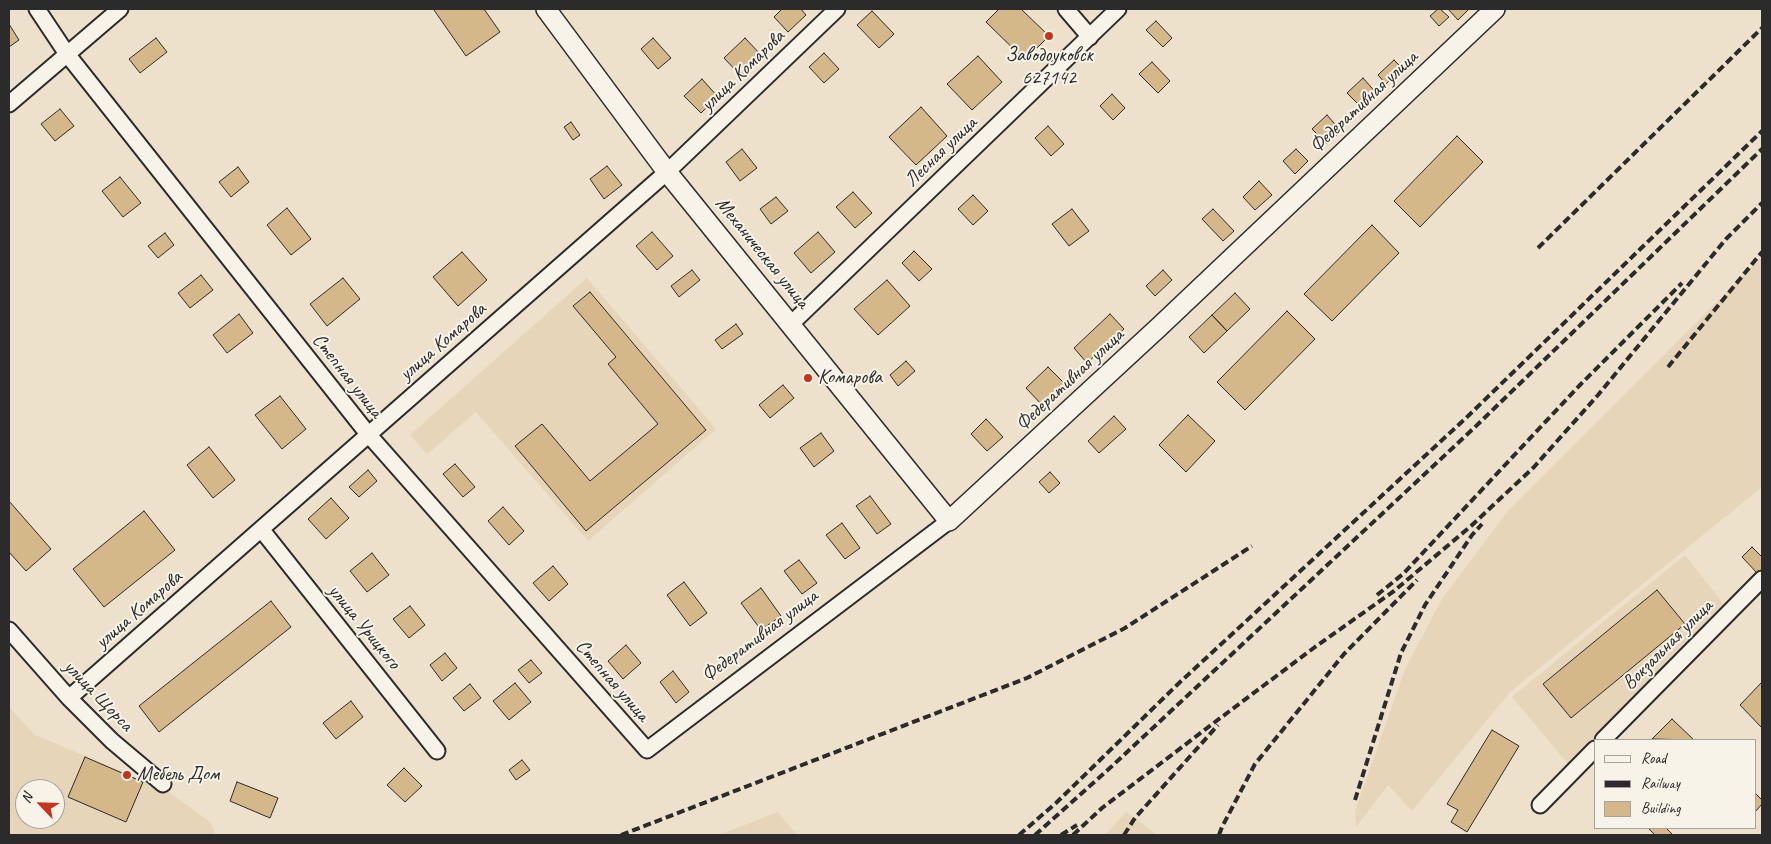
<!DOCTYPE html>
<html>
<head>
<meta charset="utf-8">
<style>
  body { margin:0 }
  #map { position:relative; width:1771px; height:844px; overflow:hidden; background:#ede1cc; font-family:Caveat,sans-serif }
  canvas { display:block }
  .frame { position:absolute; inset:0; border:10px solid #2b2b2b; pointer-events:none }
  .legend { position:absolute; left:1594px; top:739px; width:162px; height:90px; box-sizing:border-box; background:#f7f3e8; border:1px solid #a5a39c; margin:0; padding:6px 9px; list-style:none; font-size:15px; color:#2b2b2b }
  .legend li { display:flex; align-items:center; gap:10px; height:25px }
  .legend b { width:25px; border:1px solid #a5a39c }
  .north { position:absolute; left:15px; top:779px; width:50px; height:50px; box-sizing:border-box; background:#f7f3e8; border:1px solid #a5a39c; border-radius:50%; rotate:294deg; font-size:14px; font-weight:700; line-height:20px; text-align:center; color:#2b2b2b }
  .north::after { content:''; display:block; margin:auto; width:18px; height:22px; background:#c8321e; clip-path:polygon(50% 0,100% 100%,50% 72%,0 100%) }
</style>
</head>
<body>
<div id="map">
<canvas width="1771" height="844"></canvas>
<div class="frame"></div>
<ul class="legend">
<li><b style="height:6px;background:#f7f3e8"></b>Road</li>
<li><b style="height:6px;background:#2b2b2b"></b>Railway</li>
<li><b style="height:14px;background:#d5b88a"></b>Building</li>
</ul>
<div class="north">N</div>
</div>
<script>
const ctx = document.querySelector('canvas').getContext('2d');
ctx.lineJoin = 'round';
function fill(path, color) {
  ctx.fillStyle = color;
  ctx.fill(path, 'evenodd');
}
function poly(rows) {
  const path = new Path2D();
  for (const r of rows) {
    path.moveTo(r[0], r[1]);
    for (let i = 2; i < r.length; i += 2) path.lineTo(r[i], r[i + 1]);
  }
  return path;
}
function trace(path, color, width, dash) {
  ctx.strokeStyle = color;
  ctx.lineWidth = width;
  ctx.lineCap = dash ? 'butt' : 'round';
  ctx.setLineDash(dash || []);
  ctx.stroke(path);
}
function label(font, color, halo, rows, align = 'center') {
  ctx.font = font + ' Caveat,sans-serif';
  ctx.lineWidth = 4;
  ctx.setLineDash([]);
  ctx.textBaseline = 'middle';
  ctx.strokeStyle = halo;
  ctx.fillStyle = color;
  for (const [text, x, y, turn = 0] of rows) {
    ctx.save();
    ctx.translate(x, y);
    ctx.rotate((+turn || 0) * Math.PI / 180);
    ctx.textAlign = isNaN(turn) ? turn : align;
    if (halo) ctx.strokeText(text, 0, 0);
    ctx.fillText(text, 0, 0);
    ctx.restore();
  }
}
fill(poly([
  [1762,257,1762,487,1510,692,1412,811,1388,785,1356,827,1355,811,1405,669,1442,599,1507,512],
  [587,278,716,429,588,541,476,412,427,454,410,435],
  [1685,555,1726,607,1569,765,1512,697],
  [9,707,35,735,166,790,210,822,216,835,9,835],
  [25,789,55,789,55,819,25,819],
  [778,812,797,835,719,835],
  [1126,812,1135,818,1157,835,1105,835]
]), '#e6d5b8');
const building = poly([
  [436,9,484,9,500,32,466,56,434,10,436,9],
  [782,9,801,9,806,15,788,32,774,17,782,9],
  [999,9,1021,9,1049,36,1025,60,986,22,999,9],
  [1438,9,1440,9,1449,17,1439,26,1430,16,1438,9],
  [1448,9,1469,9,1458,20,1448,9],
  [872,11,894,34,879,48,857,25,872,11],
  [1156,21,1172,38,1163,47,1146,30,1156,21],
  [9,24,19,40,9,47,9,24],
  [156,38,167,52,140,73,129,59,156,38],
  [653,38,671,58,658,69,641,49,653,38],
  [745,38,762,56,741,76,724,58,745,38],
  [824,53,839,69,824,83,809,67,824,53],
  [978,56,1002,82,972,110,947,84,978,56],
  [1394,60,1402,68,1386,84,1378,75,1394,60],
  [1152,62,1170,81,1158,93,1139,74,1152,62],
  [1363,78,1378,95,1363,109,1347,93,1363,78],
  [702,79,718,97,701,113,684,96,702,79],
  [1112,94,1125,108,1113,120,1100,106,1112,94],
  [921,107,947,136,916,165,889,137,921,107],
  [60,109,74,126,55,141,41,124,60,109],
  [1327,115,1341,131,1327,144,1312,129,1327,115],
  [571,122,580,135,573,140,564,127,571,122],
  [1048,126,1064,144,1051,156,1035,138,1048,126],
  [1457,136,1483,162,1420,227,1394,201,1457,136],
  [742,149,757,168,740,181,726,162,742,149],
  [1296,149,1308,161,1295,174,1283,161,1296,149],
  [607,166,622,185,604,199,590,179,607,166],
  [238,167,249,182,231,197,219,182,238,167],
  [120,177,141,203,123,217,102,191,120,177],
  [1259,181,1272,195,1255,210,1243,197,1259,181],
  [853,192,872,213,855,228,836,207,853,192],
  [973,195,988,211,973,225,958,209,973,195],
  [776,197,788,211,771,224,760,209,776,197],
  [287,208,311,239,291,255,267,225,287,208],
  [1072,209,1089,231,1069,246,1052,224,1072,209],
  [1213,209,1234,231,1223,241,1202,219,1213,209],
  [1372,225,1399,253,1332,321,1304,294,1372,225],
  [652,232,673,256,657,270,636,246,652,232],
  [818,232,835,252,811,273,794,253,818,232],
  [165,233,174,245,158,258,148,246,165,233],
  [914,251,932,269,919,281,902,263,914,251],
  [462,252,487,280,458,306,433,277,462,252],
  [692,270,700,280,679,297,671,286,692,270],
  [1163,270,1172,280,1155,296,1146,286,1163,270],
  [201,275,213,290,190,308,178,293,201,275],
  [343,278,360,299,327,326,310,304,343,278],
  [887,280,910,306,878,335,854,309,887,280],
  [590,292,706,430,586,531,515,446,542,424,590,481,658,424,608,364,616,357,573,306,590,292],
  [1235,293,1250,309,1227,331,1212,315,1235,293],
  [1287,311,1315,339,1245,410,1217,382,1287,311],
  [239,314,253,333,227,353,213,335,239,314],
  [1110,314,1124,329,1087,363,1074,348,1110,314],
  [1212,315,1227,331,1204,353,1189,337,1212,315],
  [736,324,743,334,722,349,715,340,736,324],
  [906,361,915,371,898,386,890,375,906,361],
  [1048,367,1065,384,1043,406,1026,388,1048,367],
  [783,385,794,398,770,418,759,405,783,385],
  [280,396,306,429,282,449,255,415,280,396],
  [1188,415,1215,441,1186,472,1159,445,1188,415],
  [1114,416,1126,429,1099,453,1088,441,1114,416],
  [986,419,1003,437,987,451,971,434,986,419],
  [821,433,834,451,814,467,800,448,821,433],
  [209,447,235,480,213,498,187,465,209,447],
  [455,464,475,487,463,497,443,474,455,464],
  [368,470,377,481,359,497,349,487,368,470],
  [1050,472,1060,483,1049,493,1039,482,1050,472],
  [870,496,891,524,877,534,856,506,870,496],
  [331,498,349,518,326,539,308,519,331,498],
  [9,501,51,549,26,571,9,552,9,501],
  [503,507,524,531,509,545,488,521,503,507],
  [144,511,175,550,104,607,73,569,144,511],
  [842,523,860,548,845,559,826,535,842,523],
  [1752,547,1762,557,1762,570,1758,574,1742,557,1752,547],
  [372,553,389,575,367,592,350,571,372,553],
  [799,560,817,583,802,594,784,571,799,560],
  [553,566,568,584,549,601,533,583,553,566],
  [684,582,707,613,690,626,667,595,684,582],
  [761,588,781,616,761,630,741,603,761,588],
  [1657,590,1685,624,1571,718,1543,684,1657,590],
  [271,601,291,627,159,732,139,706,271,601],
  [410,606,425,625,409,638,393,619,410,606],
  [626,645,641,663,623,679,608,661,626,645],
  [445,653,457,668,442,681,430,665,445,653],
  [531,660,542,673,529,683,518,670,531,660],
  [673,671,689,692,676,703,660,682,673,671],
  [1762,682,1762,728,1740,705,1762,682],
  [515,683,531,702,509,720,493,701,515,683],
  [470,684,481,698,464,711,453,698,470,684],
  [351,701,363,717,336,739,323,723,351,701],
  [1672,719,1693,739,1692,740,1652,739,1672,719],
  [1492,730,1519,746,1467,832,1451,822,1458,810,1447,804,1492,730],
  [85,757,143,782,126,822,68,797,85,757],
  [522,760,530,770,516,780,509,770,522,760],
  [404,768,422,786,405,802,387,785,404,768],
  [237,782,278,798,270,818,230,801,237,782],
  [1755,793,1762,800,1762,804,1755,812,1755,793],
  [1648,828,1666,828,1673,835,1655,835,1648,828]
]);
fill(building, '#d5b88a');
trace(building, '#2b2b2b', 1);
const minor = poly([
  [37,9,67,54,368,434,647,750,949,521],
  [1066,9,1090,37],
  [9,104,120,9],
  [791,324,1118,9],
  [261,529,437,751],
  [9,630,69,698,112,741,163,784],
  [69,698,667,172,837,9],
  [1603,740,1762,579],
  [1540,805,1595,749]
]);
const tertiary = poly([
  [546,9,667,172,949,521,1159,327,1495,9]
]);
trace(minor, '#2b2b2b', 19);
trace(tertiary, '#2b2b2b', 22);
trace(minor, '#f7f3e8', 15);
trace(tertiary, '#f7f3e8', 19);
trace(poly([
  [1538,248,1762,28],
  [1668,367,1762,252],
  [1377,595,1403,574,1579,386,1682,283],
  [1355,800,1401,653,1425,605,1472,535,1482,524],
  [621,835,1027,678,1125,628,1252,546],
  [1019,835,1056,803,1178,684,1466,418,1762,131],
  [1035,835,1111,767,1474,428,1762,149],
  [1061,835,1077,825],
  [1073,835,1102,808,1215,722,1315,647,1394,591,1471,526,1534,467,1598,395,1726,239,1762,203],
  [1124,835,1135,818,1218,725],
  [1219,835,1222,827,1255,764,1344,654,1417,580]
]), '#2b2b2b', 4, [8, 4]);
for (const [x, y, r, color] of [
  [1049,36,5,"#c8321e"],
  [808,378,5,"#c8321e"],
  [127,775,5,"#c8321e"]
]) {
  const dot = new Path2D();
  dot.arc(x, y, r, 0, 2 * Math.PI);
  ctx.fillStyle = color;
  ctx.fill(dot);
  trace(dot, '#f7f3e8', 2);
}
label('20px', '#2b2b2b', '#f7f3e8', [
  ["Заводоуковск",1049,56,"center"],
  ["627142",1049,79,"center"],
  ["Комарова",818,378],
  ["Мебель Дом",137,775]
], 'left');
label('20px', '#2b2b2b', '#f7f3e8', [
  ["улица Комарова",743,71,-44],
  ["Федеративная улица",1364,102,-43],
  ["Лесная улица",941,152,-44],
  ["Механическая улица",762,253,51],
  ["улица Комарова",443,342,-41],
  ["Степная улица",347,376,52],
  ["Федеративная улица",1070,380,-43],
  ["улица Комарова",139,610,-41],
  ["улица Урицкого",364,627,51],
  ["Федеративная улица",760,636,-37],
  ["Вокзальная улица",1668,645,-45],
  ["Степная улица",612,681,49],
  ["улица Щорса",98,696,46]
]);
</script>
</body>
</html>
